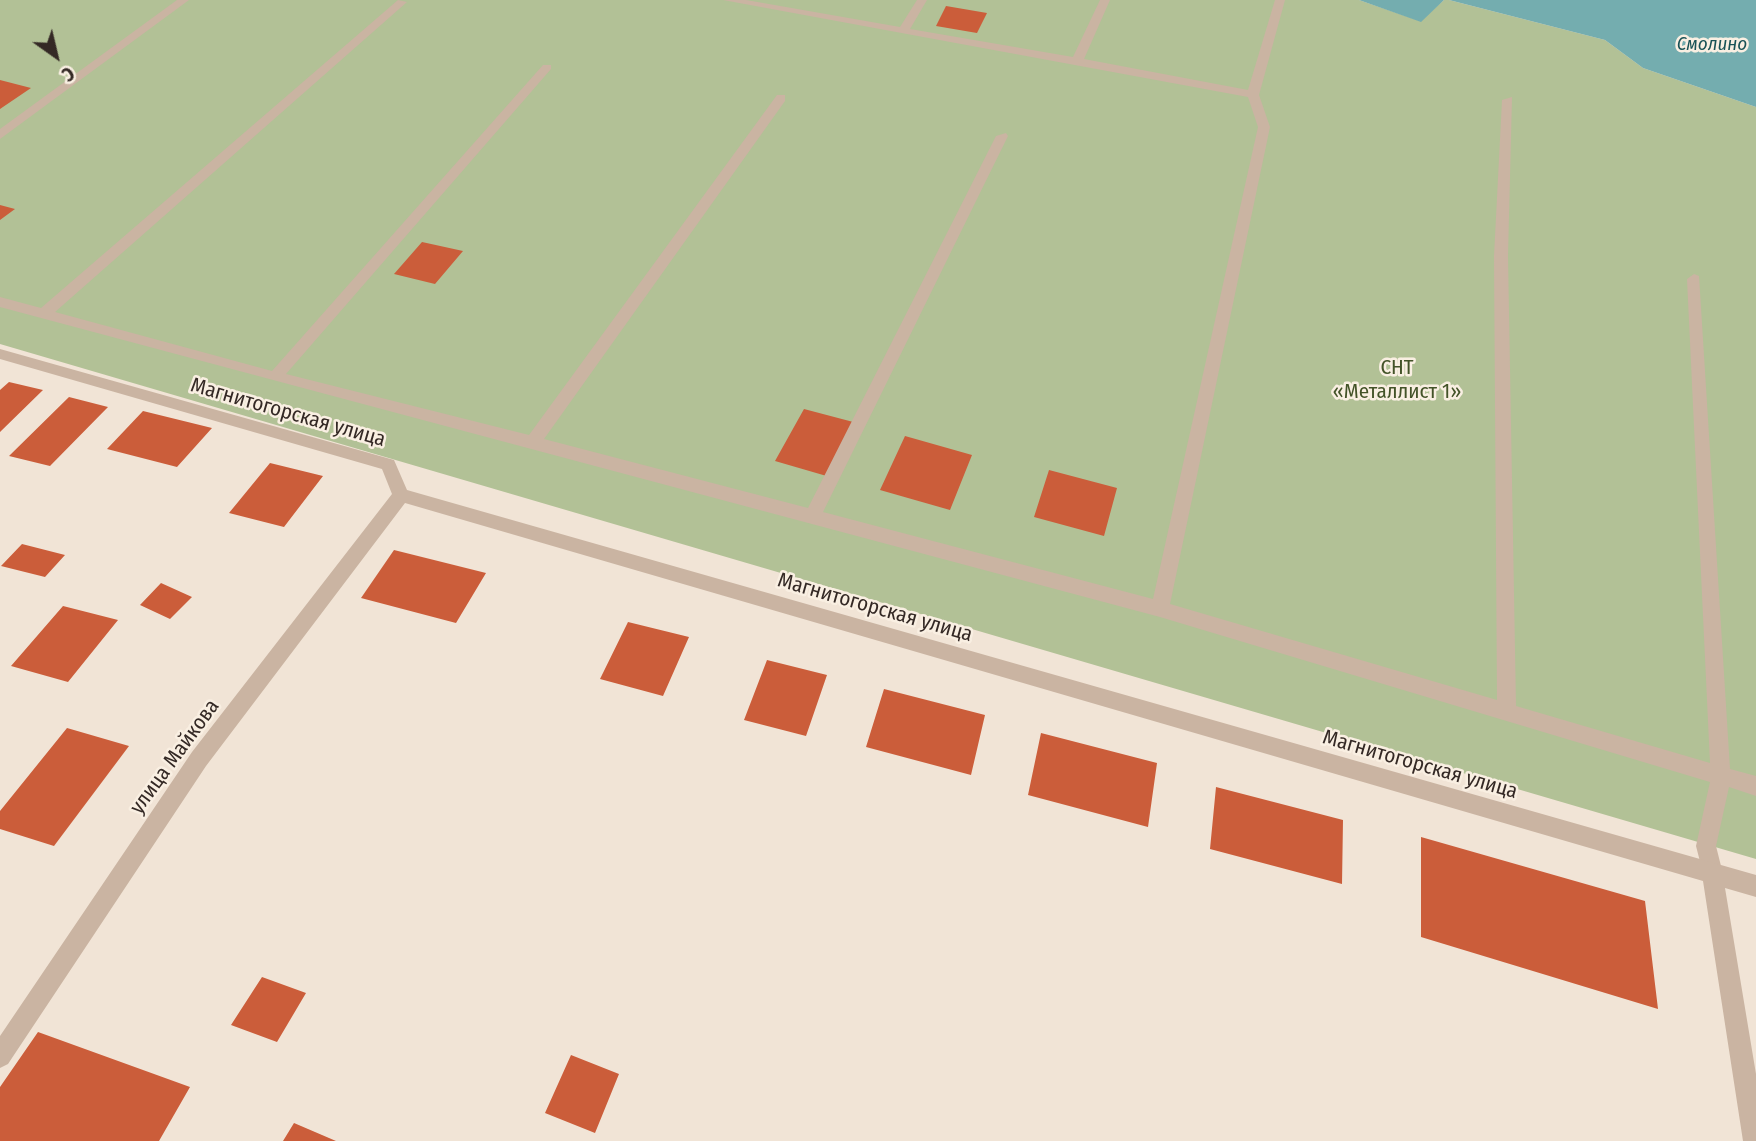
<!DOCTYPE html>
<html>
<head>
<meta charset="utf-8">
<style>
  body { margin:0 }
  #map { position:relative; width:1756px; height:1141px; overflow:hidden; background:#f1e4d6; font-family:"Fira Sans Condensed",sans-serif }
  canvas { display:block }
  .north { position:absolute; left:21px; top:21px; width:70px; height:70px; -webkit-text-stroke:5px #f9efe2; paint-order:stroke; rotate:146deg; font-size:19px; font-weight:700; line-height:28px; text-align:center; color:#342925 }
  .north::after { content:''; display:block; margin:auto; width:24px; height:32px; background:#342925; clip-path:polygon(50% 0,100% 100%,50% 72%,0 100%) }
</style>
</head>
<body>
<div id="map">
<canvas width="1756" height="1141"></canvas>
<div class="north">С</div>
</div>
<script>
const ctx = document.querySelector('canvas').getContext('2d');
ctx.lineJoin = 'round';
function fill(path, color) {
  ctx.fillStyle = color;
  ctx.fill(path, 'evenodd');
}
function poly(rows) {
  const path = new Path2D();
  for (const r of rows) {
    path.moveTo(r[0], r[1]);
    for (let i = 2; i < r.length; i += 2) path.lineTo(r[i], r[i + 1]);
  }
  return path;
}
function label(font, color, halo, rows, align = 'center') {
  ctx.font = font + ' "Fira Sans Condensed",sans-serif';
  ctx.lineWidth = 5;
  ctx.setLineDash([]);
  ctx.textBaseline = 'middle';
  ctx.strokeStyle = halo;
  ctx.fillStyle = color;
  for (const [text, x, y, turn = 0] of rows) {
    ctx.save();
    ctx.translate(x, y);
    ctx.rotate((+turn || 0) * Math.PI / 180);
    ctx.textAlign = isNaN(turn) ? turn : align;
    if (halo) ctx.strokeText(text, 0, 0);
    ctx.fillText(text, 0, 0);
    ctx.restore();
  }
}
fill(poly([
  [0,0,1359,0,1420,21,1444,0,1449,0,1605,40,1643,68,1756,107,1756,859,0,344]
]), '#b2c196');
fill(poly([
  [1359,0,1444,0,1421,22],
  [1449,0,1756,0,1756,107,1643,68,1605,40]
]), '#74adaf');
fill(poly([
  [946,6,987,13,977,33,936,26],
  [0,80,31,88,0,109],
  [0,205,15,209,0,220],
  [422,242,463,251,435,284,394,274],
  [9,382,43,390,0,432,0,390],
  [69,397,108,407,50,466,9,456],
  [804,409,857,423,830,477,775,461],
  [143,411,212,428,177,467,107,449],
  [905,436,972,455,950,510,880,490],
  [270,463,323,476,284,527,229,513],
  [1049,470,1117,488,1104,536,1034,517],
  [22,544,65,555,45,577,1,566],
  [394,550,486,573,456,623,361,598],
  [161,583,192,597,170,619,140,605],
  [63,606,118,620,68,682,11,666],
  [628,622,689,637,663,696,600,679],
  [767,660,827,675,806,736,744,720],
  [884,689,985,715,971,775,866,747],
  [67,728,129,746,54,846,0,829,0,811],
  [1041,733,1157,763,1148,827,1028,795],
  [1216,787,1343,820,1342,884,1210,849],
  [1421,837,1645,901,1658,1009,1421,937],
  [262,977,306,993,277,1042,231,1025],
  [38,1032,190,1087,159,1141,0,1141,0,1087],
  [571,1055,619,1074,595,1133,545,1113],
  [294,1123,336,1141,283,1141]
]), '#cb5d3a');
fill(poly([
  [177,0,189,0,0,139,0,129,177,0],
  [398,0,407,2,55,312,272,371,543,65,551,65,551,69,286,374,529,435,777,95,785,95,785,101,544,439,808,508,996,136,1006,133,1008,136,823,512,1153,599,1258,127,1248,97,723,0,746,0,900,27,917,0,927,0,910,29,1073,57,1100,0,1110,0,1084,59,1248,90,1275,0,1285,0,1259,95,1270,127,1170,604,1497,700,1494,256,1502,100,1512,97,1508,256,1516,706,1710,763,1687,279,1694,274,1699,276,1730,769,1756,776,1756,796,1729,787,1716,846,1723,874,1719,881,1712,885,1705,881,1696,846,1710,782,1160,617,0,307,0,297,41,308,398,0]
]), '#cab4a2');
fill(poly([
  [0,349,394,460,407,490,1756,875,1756,897,1725,888,1756,1074,1756,1141,1743,1141,1703,881,405,503,206,766,8,1064,0,1068,0,1036,192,752,392,494,382,469,0,359,0,349]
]), '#cab4a2');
label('italic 19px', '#195256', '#f9efe2', [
  ["Смолино",1712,45]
]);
label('21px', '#435328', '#f9efe2', [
  ["СНТ",1397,368],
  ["«Металлист 1»",1397,392]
]);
label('21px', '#342925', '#f9efe2', [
  ["Магнитогорская улица",288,413,16],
  ["Магнитогорская улица",875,608,16],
  ["улица Майкова",175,757,-54],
  ["Магнитогорская улица",1420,765,16]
]);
</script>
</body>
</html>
